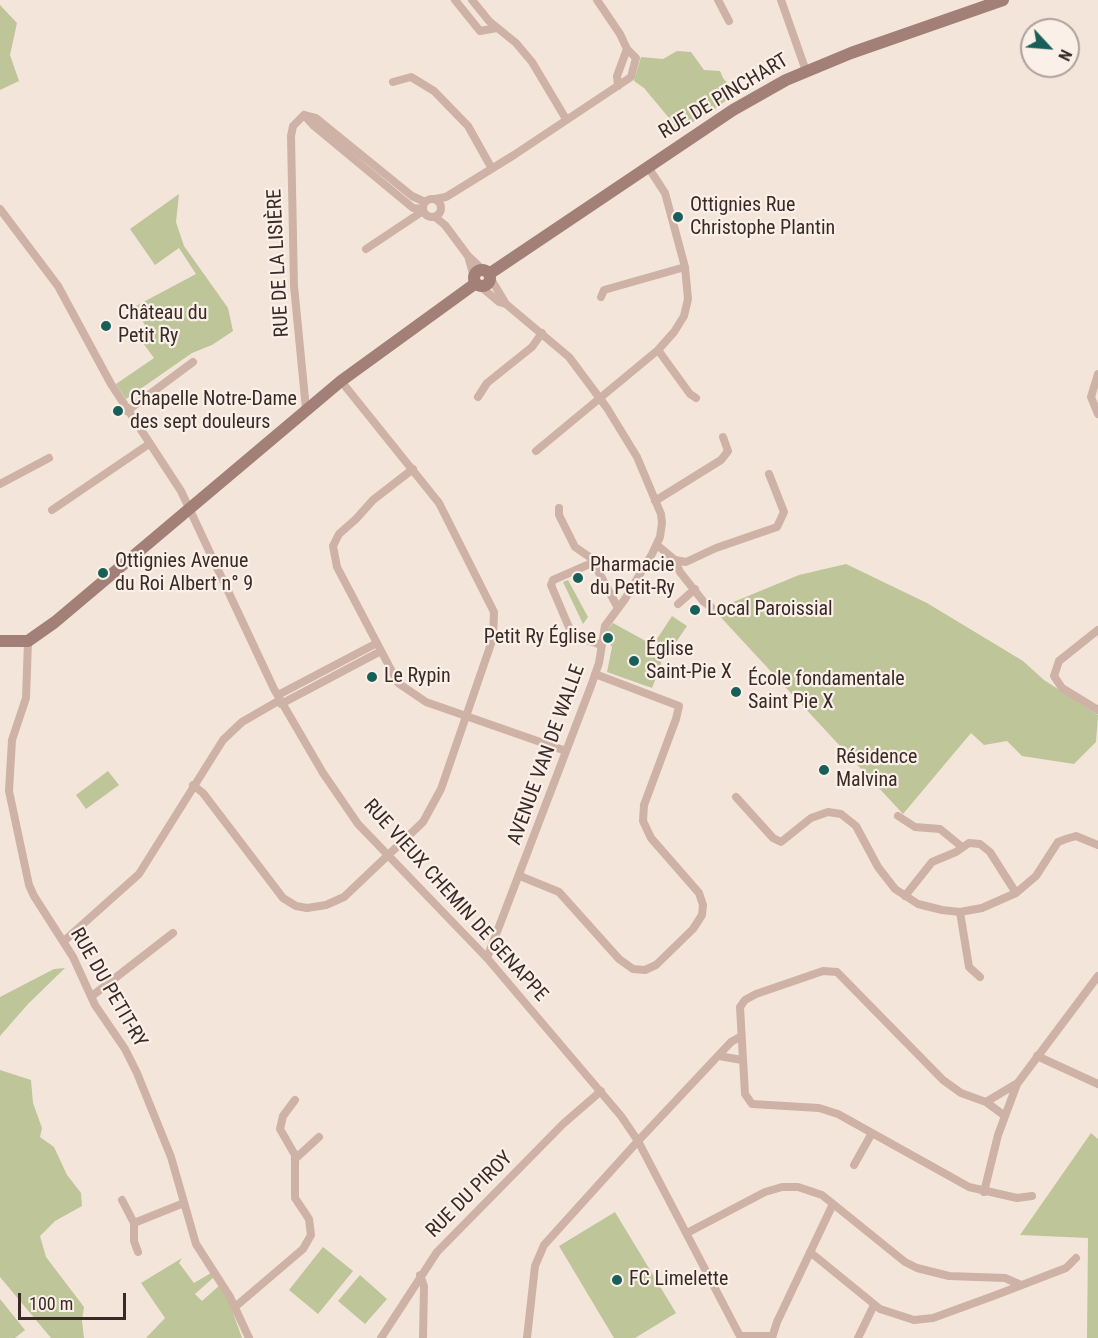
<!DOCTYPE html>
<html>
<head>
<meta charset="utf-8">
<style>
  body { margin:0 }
  #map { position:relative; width:1098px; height:1338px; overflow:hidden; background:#f4e5db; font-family:"Roboto Condensed",sans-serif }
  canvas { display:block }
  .north { position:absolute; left:1020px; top:18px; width:60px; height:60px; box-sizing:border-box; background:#fbf0e8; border:2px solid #ada19b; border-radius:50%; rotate:116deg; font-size:16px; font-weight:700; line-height:24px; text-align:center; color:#392a27 }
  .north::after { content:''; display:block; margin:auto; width:21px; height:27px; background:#185f59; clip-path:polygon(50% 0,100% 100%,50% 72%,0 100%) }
  .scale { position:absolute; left:18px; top:1293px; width:108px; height:27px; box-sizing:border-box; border:3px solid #392a27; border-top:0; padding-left:8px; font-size:18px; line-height:21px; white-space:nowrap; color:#392a27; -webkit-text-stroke:4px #fbf0e8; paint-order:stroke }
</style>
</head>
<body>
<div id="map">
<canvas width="1098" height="1338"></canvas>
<div class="north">N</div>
<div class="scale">100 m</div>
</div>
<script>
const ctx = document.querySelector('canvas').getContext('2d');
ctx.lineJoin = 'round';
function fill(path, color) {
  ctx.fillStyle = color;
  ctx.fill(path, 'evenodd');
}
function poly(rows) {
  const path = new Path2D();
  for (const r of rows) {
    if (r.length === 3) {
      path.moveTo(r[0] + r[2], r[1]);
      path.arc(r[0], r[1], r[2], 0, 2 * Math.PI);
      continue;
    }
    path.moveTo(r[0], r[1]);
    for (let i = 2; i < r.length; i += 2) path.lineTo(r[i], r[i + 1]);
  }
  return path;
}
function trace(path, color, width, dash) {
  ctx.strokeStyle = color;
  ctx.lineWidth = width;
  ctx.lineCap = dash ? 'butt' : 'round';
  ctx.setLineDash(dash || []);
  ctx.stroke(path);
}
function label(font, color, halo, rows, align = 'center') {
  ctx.font = font + ' "Roboto Condensed",sans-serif';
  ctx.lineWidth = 4.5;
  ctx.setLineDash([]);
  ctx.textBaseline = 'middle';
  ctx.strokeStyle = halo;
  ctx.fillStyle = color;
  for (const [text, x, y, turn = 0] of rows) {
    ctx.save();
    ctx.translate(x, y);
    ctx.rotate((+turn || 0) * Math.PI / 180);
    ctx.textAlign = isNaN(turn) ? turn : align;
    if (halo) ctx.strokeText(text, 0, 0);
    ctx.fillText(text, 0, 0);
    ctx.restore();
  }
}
fill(poly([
  [0,5,17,23,10,55,19,81,0,90],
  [677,51,691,52,704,70,720,71,723,78,736,93,708,114,671,134,674,124,644,88,634,81,641,57,663,59],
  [179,194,176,222,184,246,228,308,233,331,212,345,192,353,126,399,116,384,154,358,143,343,152,337,134,307,196,274,179,248,155,265,130,229],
  [846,564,927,603,1023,661,1044,680,1098,715,1096,742,1074,764,1022,756,1007,741,984,745,971,733,903,814,714,610,799,575],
  [568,580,588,617,583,624,563,582],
  [672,616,687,626,670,651,655,642],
  [613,623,662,650,661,665,652,688,607,672,612,647,606,638,607,630],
  [108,771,119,785,86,809,76,795],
  [65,968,28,1004,0,1036,0,997,54,969],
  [0,1070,31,1080,33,1103,42,1128,40,1137,54,1147,67,1175,81,1193,82,1206,55,1221,40,1236,46,1257,84,1307,82,1321,84,1338,51,1338,0,1277],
  [1091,1133,1098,1139,1098,1338,1087,1338,1088,1238,1020,1235],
  [615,1212,676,1313,635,1338,614,1338,559,1246],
  [323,1247,353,1271,318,1314,289,1290],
  [182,1258,179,1263,194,1283,211,1273,214,1277,195,1294,202,1301,220,1285,228,1299,242,1338,146,1338,165,1318,141,1283],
  [360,1275,387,1299,365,1324,338,1301],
  [0,1299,25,1330,15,1338,0,1338]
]), '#bdc599');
trace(poly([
  [455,0,480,31,497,28],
  [472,0,489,21,516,43,532,62,566,119],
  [718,0,729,21],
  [781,0,806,71],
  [393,82,411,77,434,91,468,126,491,167],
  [618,86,617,76,627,49],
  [304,115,293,126,291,136,294,286,306,409],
  [304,115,314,126,413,208,423,209],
  [305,115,316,118,412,196,425,202],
  [432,208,9],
  [435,199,446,197,514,155,631,77,636,58,627,49,620,34,597,0],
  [0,209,58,286,111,384,181,491,274,689,323,773,358,824,487,958,621,1116,638,1141,741,1338],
  [435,217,445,225,468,256,474,277],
  [366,249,423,211],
  [468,256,483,270],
  [480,286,499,302,506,304],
  [601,297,604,290,685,267],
  [658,350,690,394,696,398],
  [1098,374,1091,397,1098,414],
  [478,397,487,383,532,347,542,333],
  [127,411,193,362],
  [536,451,658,350,674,332,684,316,688,299,685,267,665,193,648,167],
  [413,469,373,500,356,519,339,534,333,546,337,567,398,683,426,702,566,751],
  [0,484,49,458],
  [655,501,721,460,728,451,723,437],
  [559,508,559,515,575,547,591,558,618,608],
  [52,510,149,444],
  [657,545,675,560,686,562,716,548,777,527,784,512,769,474],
  [675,560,680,572,703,601,711,607],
  [592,563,553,580,551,585,571,632,575,636,601,645],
  [678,604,695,589],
  [1098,630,1059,661,1054,676,1062,688,1098,710],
  [28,641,26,698,12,740,9,791,29,885,34,896,73,957,95,1005,125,1049,137,1073,171,1157,196,1244,230,1297,249,1338],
  [278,695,377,643],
  [281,704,381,651],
  [193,785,203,793,283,898,296,906,307,908,326,905,344,897,423,822,441,789,493,638,494,612,439,503,341,381],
  [736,797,773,838,781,842,811,818,828,812,841,814,856,826,878,867,895,889,918,904,942,910,960,912,982,908,1016,893,1036,876,1058,842,1066,839,1076,836,1098,845],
  [898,816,915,827,940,829,962,847],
  [520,876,559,892,619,959,633,969,645,970,656,965,693,929,702,915,703,905,699,893,651,838,643,821,644,805,676,719,679,706,595,674],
  [905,896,932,862,956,852,969,843,980,844,990,852,1016,893],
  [960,912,969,967,980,977],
  [64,941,139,874,223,740,242,722,280,700],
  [487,958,591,686,599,663,605,626,625,599,652,554,660,537,662,523,661,514,637,457,607,408,569,357,506,304,491,279],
  [92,996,173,933],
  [719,1056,742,1060],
  [1037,1056,1098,1084],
  [986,1102,1016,1084],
  [1005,1116,986,1102,961,1093,943,1080,837,972,823,971,756,994,745,1000,740,1007,745,1094,752,1104,819,1108,838,1114,969,1187,1017,1198,1032,1196],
  [295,1159,319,1137],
  [854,1165,872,1133],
  [984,1192,998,1135,1017,1084,1098,976],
  [122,1200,134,1223,134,1241,138,1252],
  [134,1223,184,1203],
  [687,1233,765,1192,782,1187,798,1187,822,1195,905,1262,917,1268,949,1276,1005,1278,1021,1285],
  [810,1252,880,1309,914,1320,933,1318,996,1295,1066,1268,1076,1258],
  [420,1275,424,1286,423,1338],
  [235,1307,303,1249,311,1235,309,1219,295,1198,295,1155,280,1129,283,1116,295,1100],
  [741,1336,772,1336],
  [381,1338,437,1252,563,1124,601,1091],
  [527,1338,535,1266,544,1245,638,1141,731,1042,740,1037],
  [772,1338,777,1322,833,1204],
  [858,1338,874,1305]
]), '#ceb2a5', 8);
trace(poly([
  [482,278,8],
  [489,274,733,110,786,80,851,53,1003,0],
  [0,641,28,641,55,622,341,381,476,283]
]), '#a28077', 12);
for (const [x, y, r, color] of [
  [678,217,6,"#185f59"],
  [106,326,6,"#185f59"],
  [118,411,6,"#185f59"],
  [103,573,6,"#185f59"],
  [578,578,6,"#185f59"],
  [695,610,6,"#185f59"],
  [608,638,6,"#185f59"],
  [634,661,6,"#185f59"],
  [372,677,6,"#185f59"],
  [736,692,6,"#185f59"],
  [824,770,6,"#185f59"],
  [617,1280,6,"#185f59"]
]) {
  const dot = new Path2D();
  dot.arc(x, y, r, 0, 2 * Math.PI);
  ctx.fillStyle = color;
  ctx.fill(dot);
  trace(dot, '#fbf0e8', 2);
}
label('20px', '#392a27', '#fbf0e8', [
  ["RUE DE PINCHART",724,97,-31],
  ["RUE DE LA LISIÈRE",279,263,-93],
  ["AVENUE VAN DE WALLE",547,755,-70],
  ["RUE VIEUX CHEMIN DE GENAPPE",455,901,48],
  ["RUE DU PETIT-RY",108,988,60],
  ["RUE DU PIROY",470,1195,-45]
]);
label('20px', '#392a27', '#fbf0e8', [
  ["Ottignies Rue",690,206],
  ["Christophe Plantin",690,229],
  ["Château du",118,314],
  ["Petit Ry",118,337],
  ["Chapelle Notre-Dame",130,400],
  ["des sept douleurs",130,423],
  ["Ottignies Avenue",115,562],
  ["du Roi Albert n° 9",115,585],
  ["Pharmacie",590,566],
  ["du Petit-Ry",590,589],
  ["Local Paroissial",707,610],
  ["Petit Ry Église",596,638,"right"],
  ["Église",646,650],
  ["Saint-Pie X",646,673],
  ["Le Rypin",384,677],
  ["École fondamentale",748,680],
  ["Saint Pie X",748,703],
  ["Résidence",836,758],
  ["Malvina",836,781],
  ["FC Limelette",629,1280]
], 'left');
</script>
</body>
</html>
